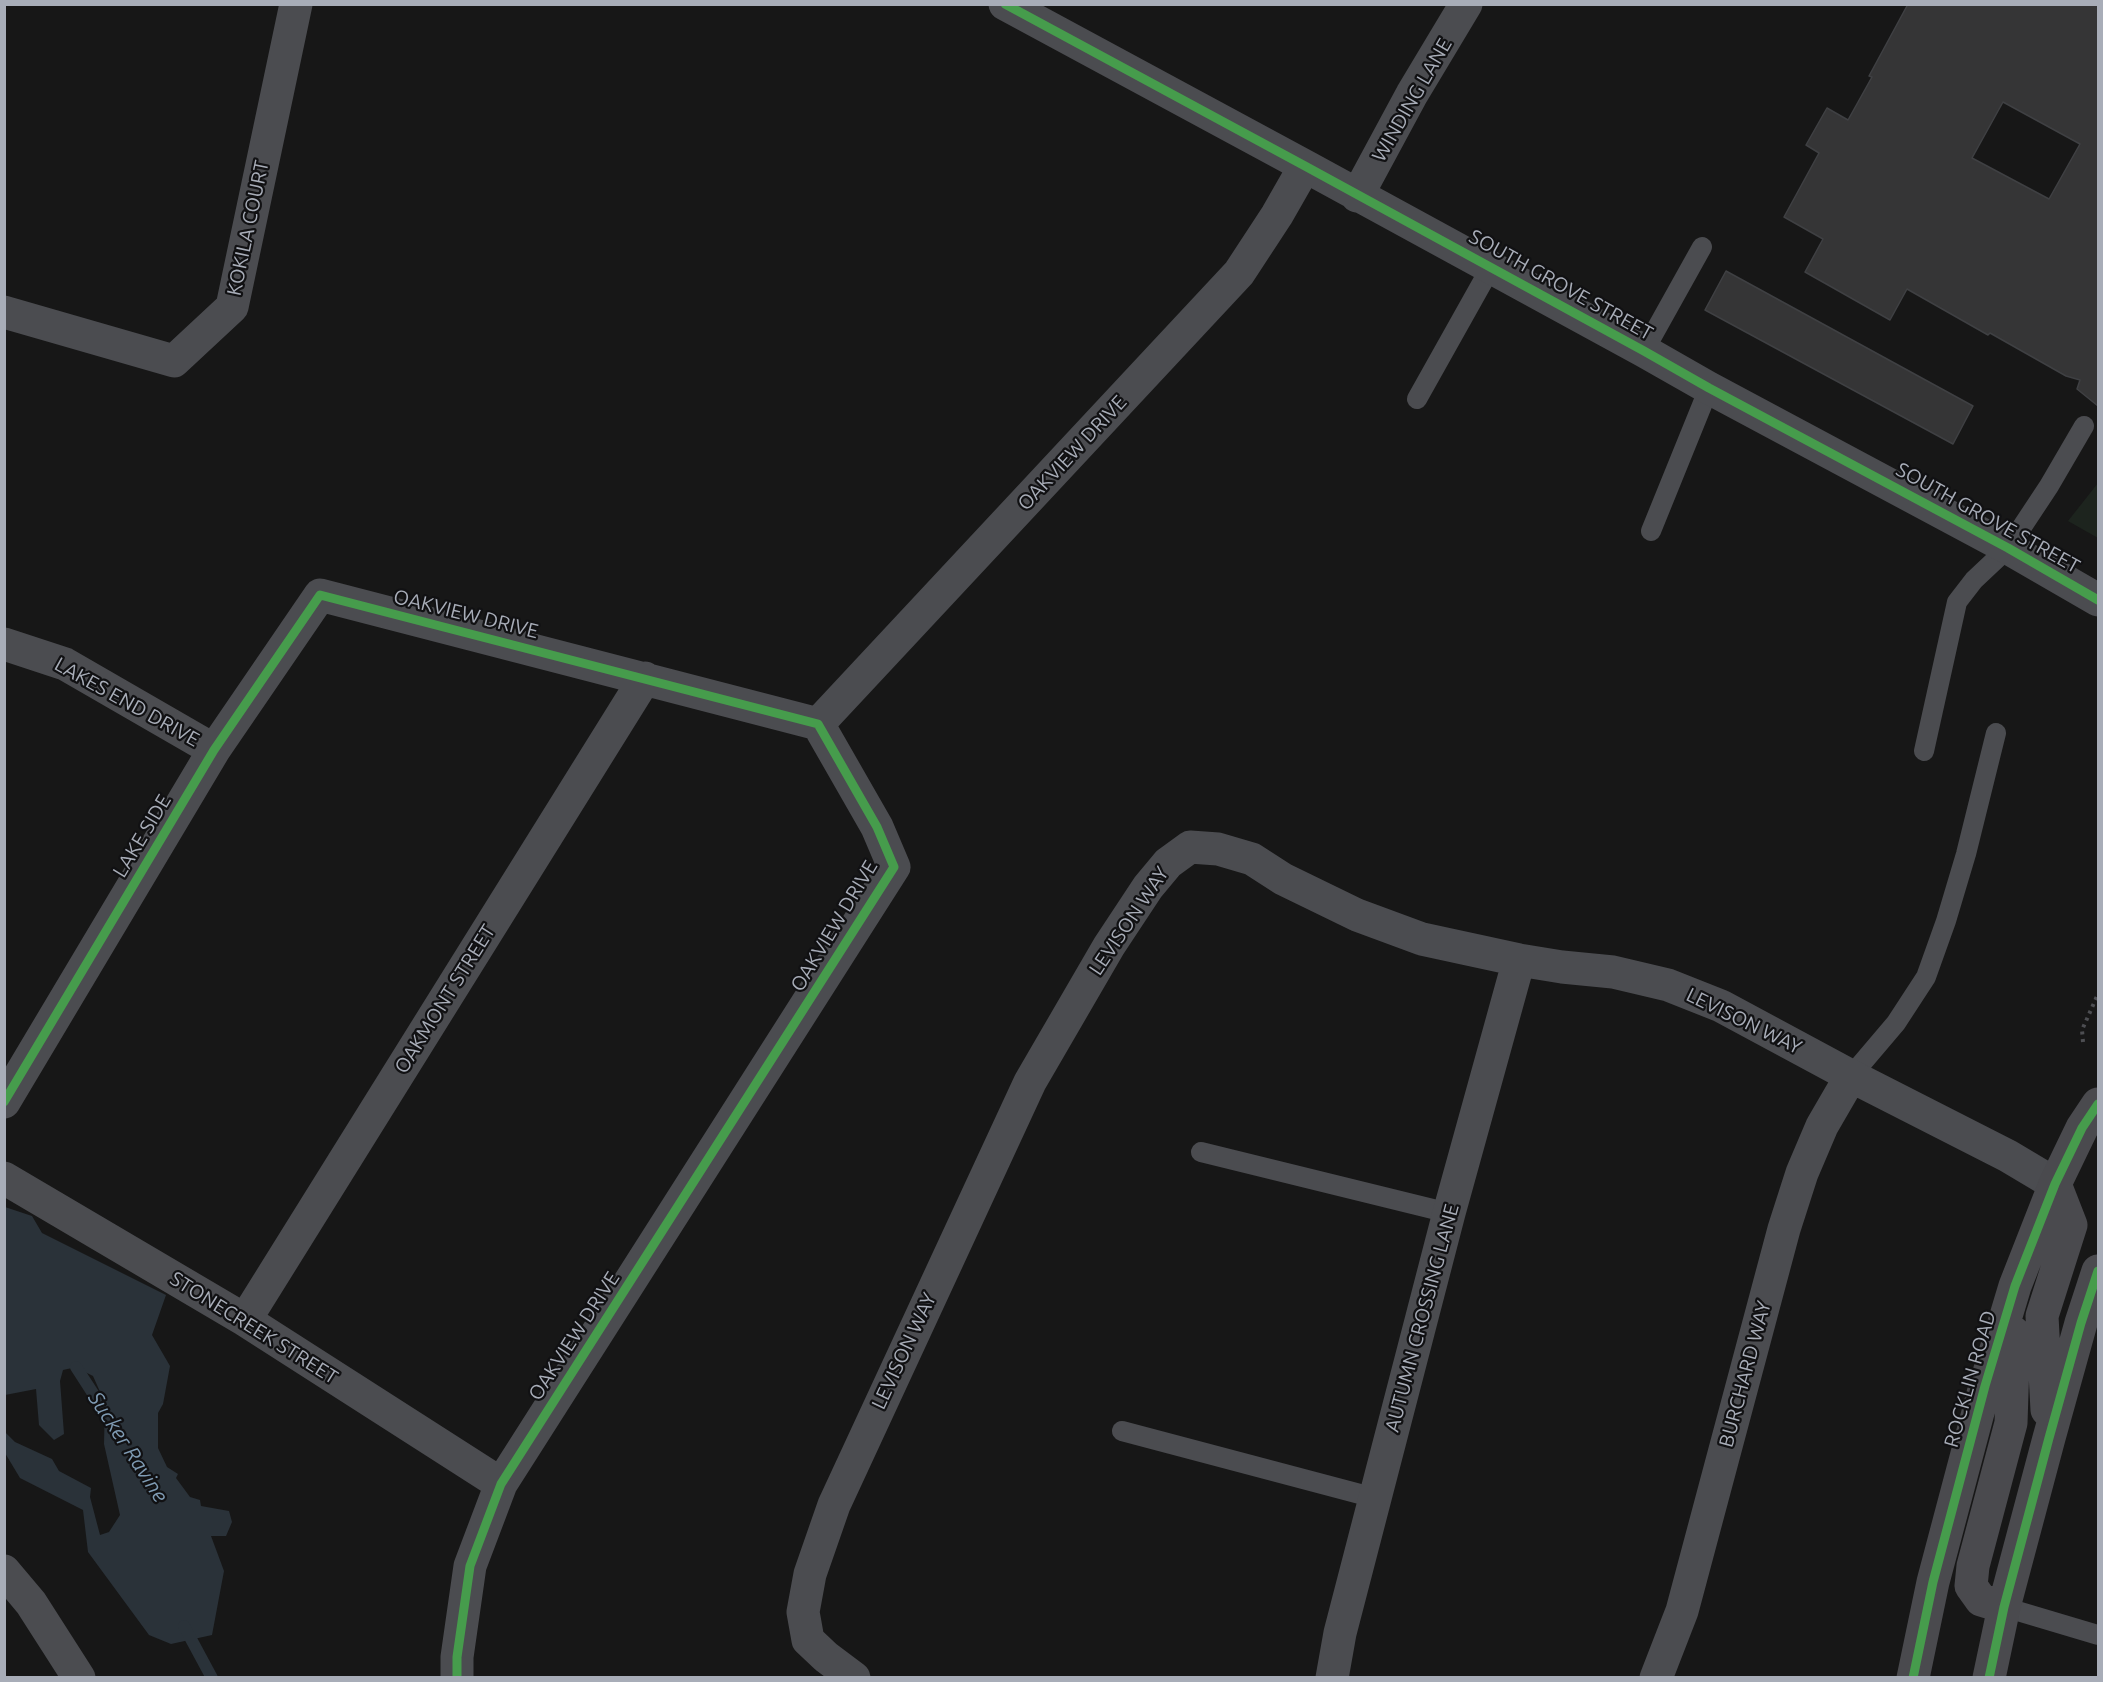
<!DOCTYPE html>
<html>
<head>
<meta charset="utf-8">
<style>
  body { margin:0 }
  #map { position:relative; width:2103px; height:1682px; overflow:hidden; background:#171717; font-family:Ubuntu,sans-serif }
  canvas { display:block }
  .frame { position:absolute; inset:0; border:6px solid #a8adb8; pointer-events:none }
</style>
</head>
<body>
<div id="map">
<canvas width="2103" height="1682"></canvas>
<div class="frame"></div>
</div>
<script>
const ctx = document.querySelector('canvas').getContext('2d');
ctx.lineJoin = 'round';
function fill(path, color) {
  ctx.fillStyle = color;
  ctx.fill(path, 'evenodd');
}
function poly(rows) {
  const path = new Path2D();
  for (const r of rows) {
    path.moveTo(r[0], r[1]);
    for (let i = 2; i < r.length; i += 2) path.lineTo(r[i], r[i + 1]);
  }
  return path;
}
function trace(path, color, width, dash) {
  ctx.strokeStyle = color;
  ctx.lineWidth = width;
  ctx.lineCap = dash ? 'butt' : 'round';
  ctx.setLineDash(dash || []);
  ctx.stroke(path);
}
function label(font, color, halo, rows, align = 'center') {
  ctx.font = font + ' Ubuntu,sans-serif';
  ctx.lineWidth = 4.5;
  ctx.setLineDash([]);
  ctx.textBaseline = 'middle';
  ctx.strokeStyle = halo;
  ctx.fillStyle = color;
  for (const [text, x, y, turn = 0] of rows) {
    ctx.save();
    ctx.translate(x, y);
    ctx.rotate((+turn || 0) * Math.PI / 180);
    ctx.textAlign = isNaN(turn) ? turn : align;
    if (halo) ctx.strokeText(text, 0, 0);
    ctx.fillText(text, 0, 0);
    ctx.restore();
  }
}
fill(poly([
  [2098,483,2098,538,2068,521]
]), '#1d241e');
fill(poly([
  [5,1207,32,1216,42,1233,166,1295,152,1335,170,1366,163,1404,158,1413,158,1448,167,1467,178,1474,176,1478,190,1497,200,1500,201,1506,229,1511,232,1522,226,1536,211,1536,224,1571,212,1635,171,1644,149,1635,88,1552,83,1510,20,1478,5,1453,5,1432,15,1442,52,1459,59,1471,91,1488,90,1497,100,1535,109,1532,120,1515,104,1444,105,1403,93,1376,85,1372,82,1386,72,1368,63,1370,60,1381,64,1434,54,1440,39,1425,36,1389,5,1395]
]), '#2a3239');
trace(poly([
  [76,1367,114,1426],
  [184,1626,212,1678]
]), '#2a3239', 12);
const building = poly([
  [1908,4,2098,4,2098,406,2077,389,2080,380,2066,376,1990,333,1988,335,1907,289,1890,320,1805,272,1823,239,1784,217,1819,153,1806,145,1827,108,1848,120,1872,77,1869,76,1908,4],
  [2003,102,2080,144,2049,199,1972,158,2003,102],
  [1726,271,1973,406,1953,444,1705,310,1726,271]
]);
fill(building, '#353536');
trace(building, '#3f4043', 1.5);
trace(poly([
  [2083,1042,2082,1030,2098,994]
]), '#4d4e52', 4, [3, 4.5]);
trace(poly([
  [1644,351,1702,247],
  [1417,399,1491,267],
  [1651,531,1709,388],
  [1924,751,1957,602,1974,580,2008,548,2049,486,2084,426],
  [1851,1076,1896,1023,1926,977,1946,921,1966,854,1996,733],
  [1201,1152,1449,1213],
  [1122,1431,1375,1498],
  [2004,1607,2098,1635]
]), '#4b4c50', 20);
trace(poly([
  [1005,4,1305,166,1644,351,1709,388,2008,548,2098,600],
  [1357,196,1412,94,1466,4],
  [4,312,174,361,232,307,296,4],
  [4,644,65,664,214,750],
  [818,724,1239,273,1277,215,1305,166],
  [4,1102,214,750,320,595,818,724,877,827,894,867,501,1484,470,1566,457,1657,457,1678],
  [4,1178,245,1320,501,1484],
  [245,1320,645,678],
  [4,1571,31,1603,79,1678],
  [854,1678,826,1657,808,1640,803,1612,810,1574,834,1505,1030,1082,1109,946,1148,887,1168,863,1190,847,1218,849,1252,859,1283,879,1357,915,1422,939,1519,960,1562,967,1613,972,1668,985,1721,1006,1851,1076,2008,1156,2055,1184],
  [1332,1678,1340,1633,1449,1213,1519,960],
  [1656,1678,1682,1611,1784,1229,1802,1173,1822,1126,1851,1076]
]), '#4b4c50', 33);
trace(poly([
  [2047,1410,2042,1316,2071,1225,2055,1184],
  [2004,1607,1981,1600,1971,1586,1973,1566,2011,1423,2014,1333],
  [1913,1678,1933,1582,1985,1386,2015,1286,2055,1184,2082,1128,2098,1104],
  [1989,1678,2004,1607,2049,1438,2081,1323,2098,1271]
]), '#4a4a4e', 33);
trace(poly([
  [1005,4,1305,166,1644,351,1709,388,2008,548,2098,600],
  [4,1102,214,750,320,595,818,724,877,827,894,867,501,1484,470,1566,457,1657,457,1678],
  [1913,1678,1933,1582,1985,1386,2015,1286,2055,1184,2082,1128,2098,1104],
  [1989,1678,2004,1607,2049,1438,2081,1323,2098,1271]
]), '#469c4c', 9);
label('20px', '#a8adb8', '#111113', [
  ["WINDING LANE",1412,100,-60],
  ["KOKILA COURT",248,228,-78],
  ["SOUTH GROVE STREET",1561,285,29],
  ["OAKVIEW DRIVE",1072,453,-47],
  ["SOUTH GROVE STREET",1988,518,29],
  ["OAKVIEW DRIVE",466,614,14],
  ["LAKES END DRIVE",127,702,29],
  ["LAKE SIDE",142,836,-59],
  ["LEVISON WAY",1129,921,-56],
  ["OAKVIEW DRIVE",834,926,-59],
  ["OAKMONT STREET",445,999,-58],
  ["LEVISON WAY",1744,1021,26],
  ["AUTUMN CROSSING LANE",1422,1318,-75],
  ["STONECREEK STREET",254,1328,32],
  ["OAKVIEW DRIVE",574,1336,-57],
  ["LEVISON WAY",904,1351,-65],
  ["BURCHARD WAY",1745,1374,-75],
  ["ROCKLIN ROAD",1970,1379,-74]
]);
label('italic 21px', '#7f9bb3', '#111113', [
  ["Sucker Ravine",128,1447,57]
]);
</script>
</body>
</html>
